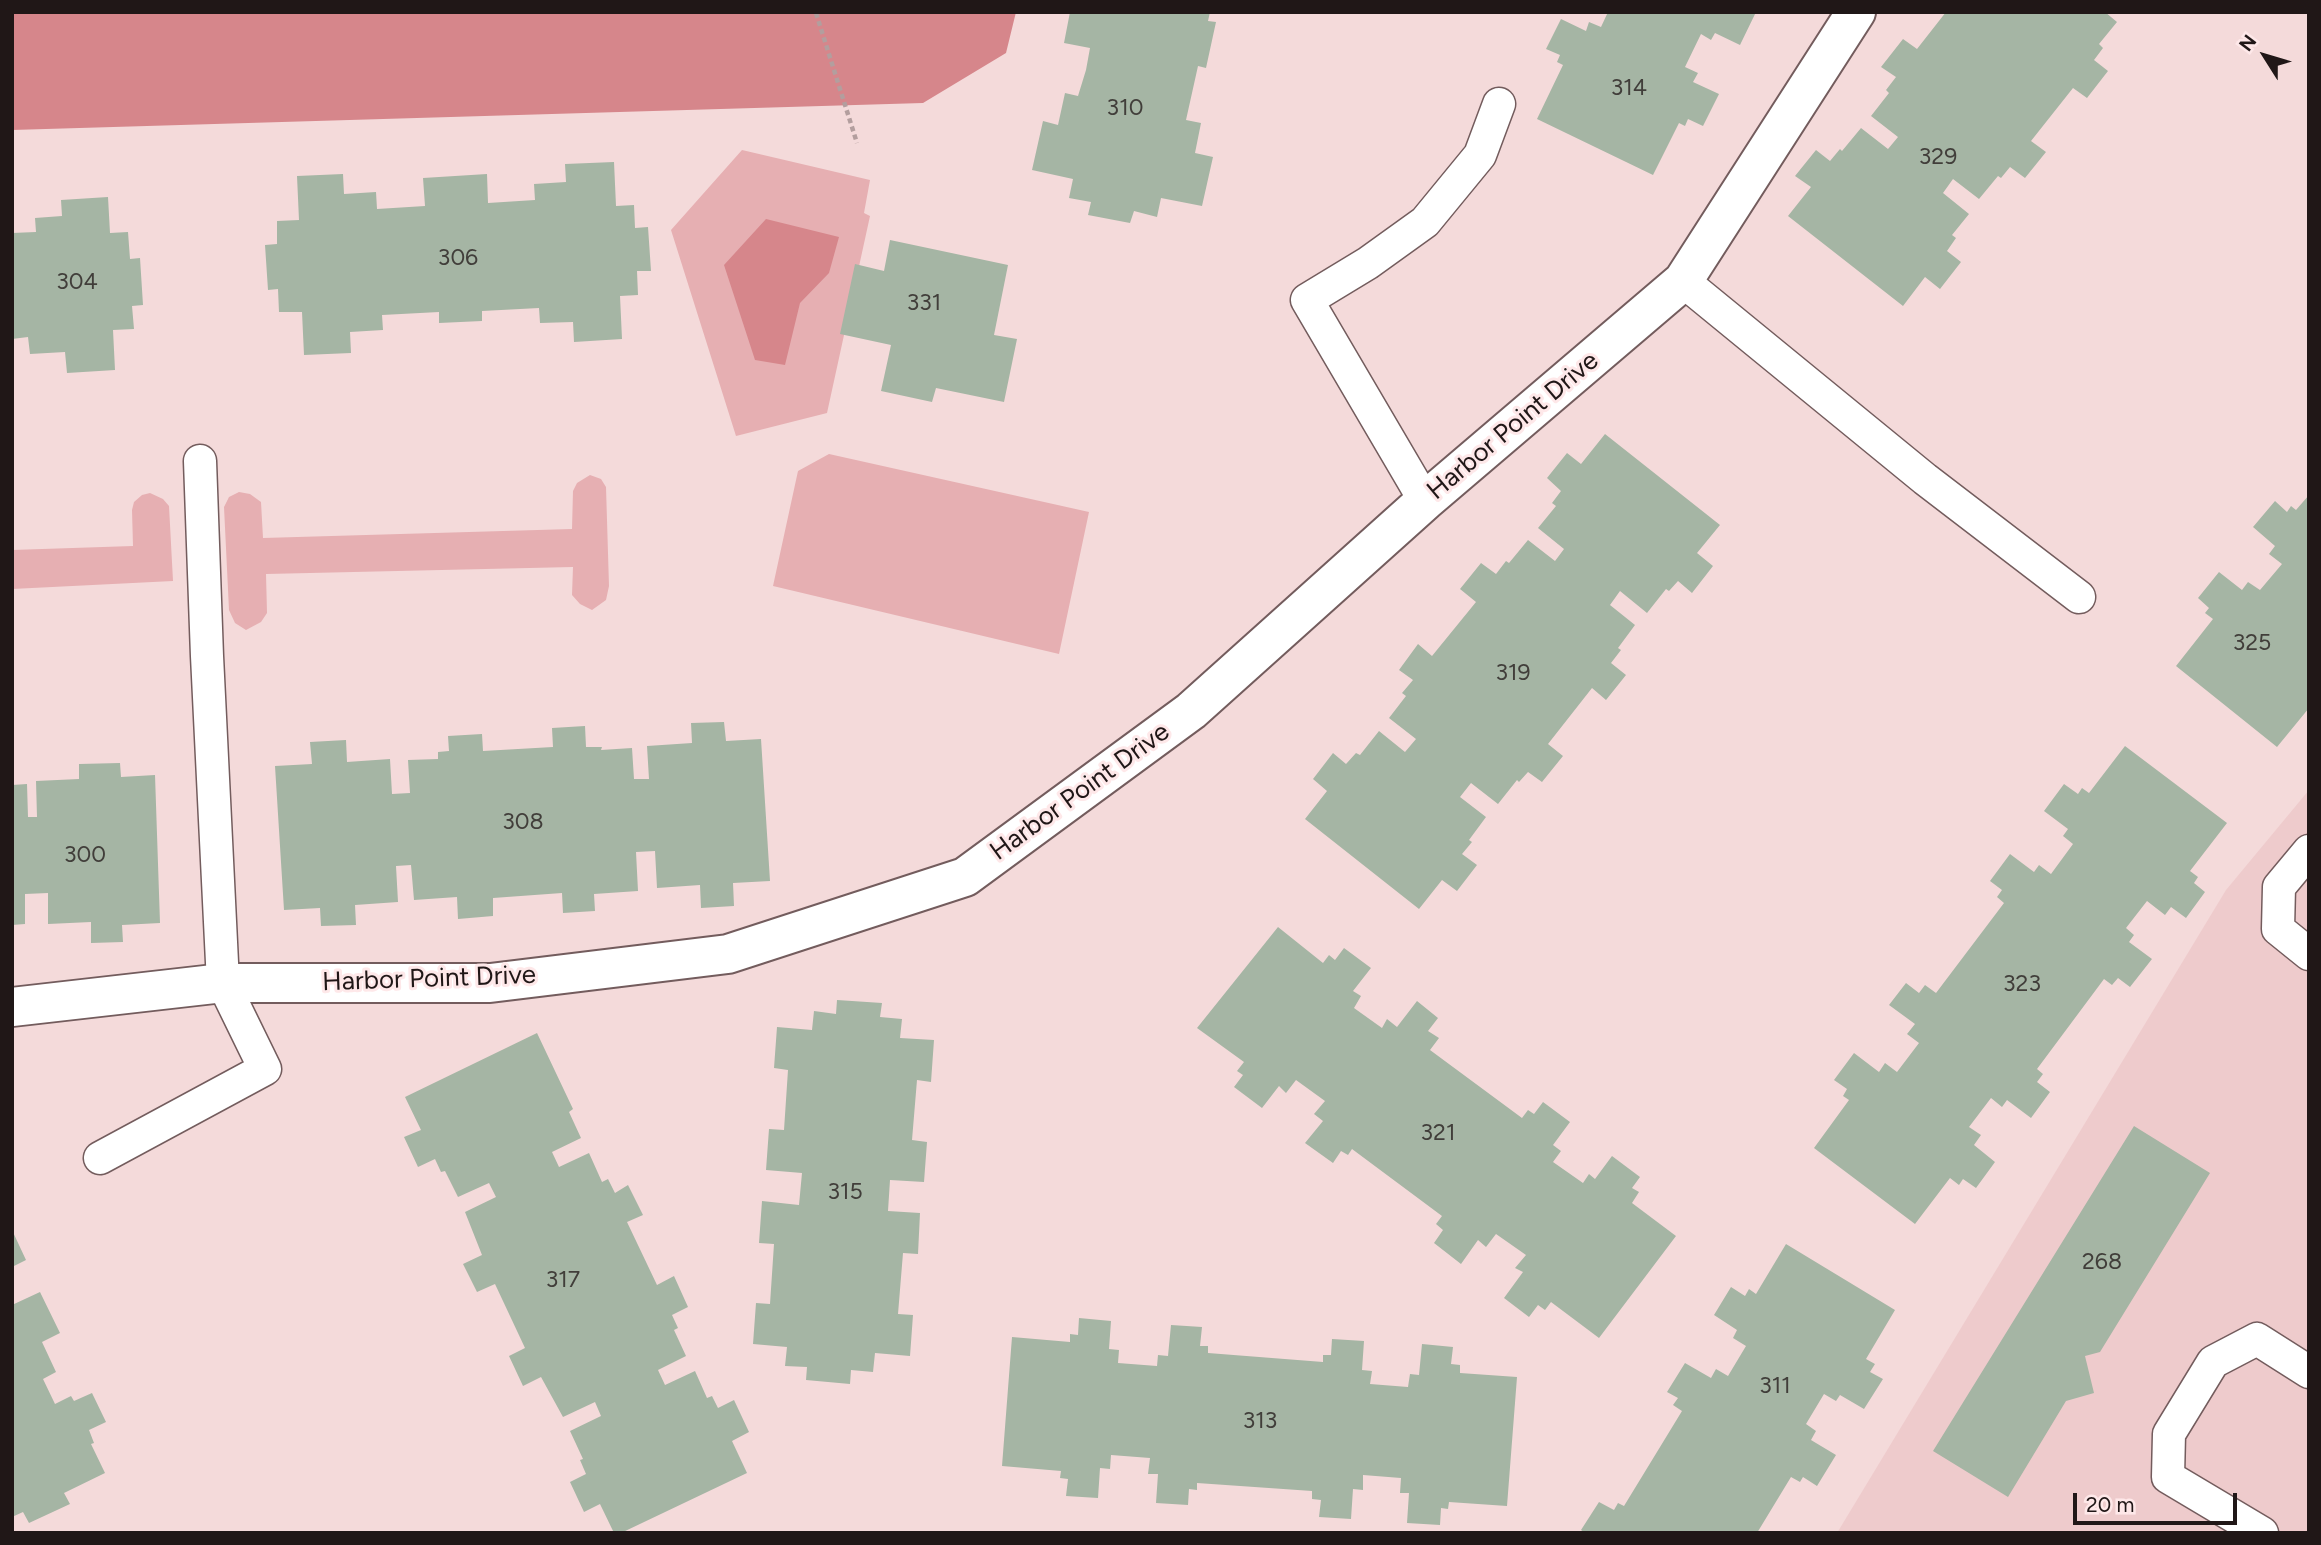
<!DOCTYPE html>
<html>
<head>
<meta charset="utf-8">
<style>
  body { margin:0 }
  #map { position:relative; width:2321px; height:1545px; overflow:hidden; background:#f4dada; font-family:Figtree,sans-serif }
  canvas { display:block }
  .frame { position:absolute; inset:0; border:14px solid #201717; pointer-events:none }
  .north { position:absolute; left:2230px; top:21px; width:70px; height:70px; -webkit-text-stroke:5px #fee8e9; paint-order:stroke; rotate:307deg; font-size:19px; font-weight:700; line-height:28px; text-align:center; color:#201717 }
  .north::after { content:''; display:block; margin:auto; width:24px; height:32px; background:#201717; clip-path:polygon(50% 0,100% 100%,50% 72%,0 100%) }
  .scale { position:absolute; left:2073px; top:1493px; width:164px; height:32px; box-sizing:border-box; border:4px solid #201717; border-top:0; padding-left:9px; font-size:21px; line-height:24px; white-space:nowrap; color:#201717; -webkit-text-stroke:5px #fee8e9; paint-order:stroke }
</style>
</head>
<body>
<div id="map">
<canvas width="2321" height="1545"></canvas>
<div class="frame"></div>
<div class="north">N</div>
<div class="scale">20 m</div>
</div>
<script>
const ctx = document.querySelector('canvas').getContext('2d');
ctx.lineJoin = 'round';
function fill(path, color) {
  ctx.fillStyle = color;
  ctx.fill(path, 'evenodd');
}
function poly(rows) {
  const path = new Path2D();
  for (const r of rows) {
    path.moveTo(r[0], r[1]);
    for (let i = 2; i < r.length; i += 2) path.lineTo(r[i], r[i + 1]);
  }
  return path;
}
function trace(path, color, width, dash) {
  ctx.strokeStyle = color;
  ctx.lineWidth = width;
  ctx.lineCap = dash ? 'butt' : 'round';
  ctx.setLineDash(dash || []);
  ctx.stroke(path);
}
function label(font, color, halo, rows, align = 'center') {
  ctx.font = font + ' Figtree,sans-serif';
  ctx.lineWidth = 6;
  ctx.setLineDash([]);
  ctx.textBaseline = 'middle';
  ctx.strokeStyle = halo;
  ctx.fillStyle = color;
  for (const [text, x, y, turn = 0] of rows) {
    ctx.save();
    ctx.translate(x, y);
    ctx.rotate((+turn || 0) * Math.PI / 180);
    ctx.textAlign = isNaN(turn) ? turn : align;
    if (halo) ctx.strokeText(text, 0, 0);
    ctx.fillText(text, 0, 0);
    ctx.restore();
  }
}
fill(poly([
  [2309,790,2309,1533,1837,1533,2226,890]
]), '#eecbcc');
fill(poly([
  [742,150,870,180,864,213,870,216,827,413,736,436,671,230],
  [829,454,1089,512,1059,654,773,586,798,471],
  [590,475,601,479,606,487,609,586,606,600,592,610,580,604,572,595,573,567,266,574,267,613,261,622,246,630,235,623,229,610,224,507,229,497,239,492,250,494,261,502,263,538,572,529,573,491,577,483],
  [150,493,163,499,169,506,173,581,12,589,12,550,133,546,132,510,134,502,142,495]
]), '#e6afb2');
fill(poly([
  [12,12,1016,12,1006,53,923,103,12,130],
  [766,219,839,237,829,273,800,303,785,365,755,360,724,265]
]), '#d6868b');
fill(poly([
  [1070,12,1210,12,1208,21,1216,22,1206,68,1198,66,1186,120,1201,123,1195,153,1213,157,1202,206,1161,198,1157,217,1134,211,1130,223,1088,215,1091,202,1069,198,1073,179,1032,170,1043,121,1058,125,1065,93,1078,96,1086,70,1090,48,1064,43],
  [1608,12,1756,12,1740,45,1715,33,1711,40,1701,34,1685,67,1698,73,1693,82,1719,94,1703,126,1688,119,1685,126,1679,123,1653,175,1537,119,1563,65,1557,62,1560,55,1546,49,1561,19,1586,31,1589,22,1601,27],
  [1946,12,2105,12,2117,22,2099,44,2103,48,2094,60,2108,71,2087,98,2073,88,2031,141,2046,152,2025,178,2010,167,2001,178,1998,176,1979,199,1953,179,1943,193,1969,214,1952,235,1956,238,1947,251,1961,262,1940,289,1925,277,1903,306,1788,216,1811,187,1795,176,1816,150,1830,161,1840,149,1842,151,1861,128,1888,149,1898,137,1871,116,1889,93,1886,90,1896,77,1881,67,1903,39,1917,49],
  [614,162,616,206,634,205,635,228,648,227,651,271,637,271,638,295,620,296,622,339,574,342,573,322,540,323,539,308,482,311,482,321,439,323,439,312,382,315,383,330,350,332,351,353,304,355,302,312,279,312,278,289,268,290,265,245,277,244,277,221,299,220,297,176,343,174,344,194,376,192,377,209,425,206,423,178,487,174,488,203,535,200,534,184,566,182,565,164],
  [108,197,110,233,128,232,130,259,140,258,143,305,132,306,134,329,113,330,115,370,67,373,65,352,30,354,28,337,12,339,12,233,36,232,35,218,62,216,61,200],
  [890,240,1008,265,994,335,1017,339,1004,402,936,388,932,402,881,391,891,345,840,334,855,264,884,271],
  [1605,434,1720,525,1697,553,1713,566,1692,593,1678,581,1669,591,1666,589,1647,613,1620,591,1610,605,1635,625,1618,648,1621,650,1611,663,1626,675,1606,700,1592,688,1548,744,1563,756,1542,782,1528,772,1519,782,1517,780,1498,804,1471,783,1460,797,1486,817,1469,840,1472,842,1462,854,1477,865,1457,891,1442,880,1419,909,1305,819,1327,791,1313,779,1333,753,1346,764,1356,753,1360,755,1379,731,1405,752,1416,739,1389,718,1406,696,1402,693,1413,680,1399,670,1418,644,1432,656,1476,602,1460,589,1481,563,1496,574,1506,561,1509,563,1528,540,1555,561,1564,549,1538,528,1556,506,1552,503,1561,491,1547,478,1567,453,1581,464],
  [2309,495,2309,708,2277,747,2176,666,2213,619,2205,613,2209,608,2198,598,2219,572,2242,590,2248,582,2260,590,2282,564,2269,554,2275,546,2253,527,2275,501,2287,512,2291,506,2296,510],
  [724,722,726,741,761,739,770,881,733,883,734,906,701,908,700,885,657,888,655,851,636,852,638,891,594,894,595,911,563,913,562,893,493,898,493,916,458,919,457,897,414,900,411,865,396,866,398,902,355,905,356,925,321,926,320,908,284,910,275,766,312,764,310,742,346,740,347,762,390,759,392,794,410,793,408,760,438,759,438,752,449,751,448,736,482,734,483,751,553,747,552,728,585,726,586,747,602,747,601,750,632,748,634,779,649,779,647,746,692,743,691,723],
  [2125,746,2227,823,2190,871,2198,877,2194,883,2205,892,2186,918,2171,907,2165,915,2147,901,2126,928,2134,935,2129,942,2152,959,2130,987,2118,978,2112,985,2104,979,2037,1069,2043,1074,2037,1082,2050,1092,2031,1118,2007,1100,2002,1107,1991,1098,1969,1127,1981,1135,1974,1145,1995,1162,1976,1188,1963,1179,1959,1185,1950,1178,1915,1224,1814,1148,1849,1100,1843,1096,1847,1089,1834,1080,1854,1053,1879,1072,1885,1063,1897,1072,1919,1043,1907,1034,1915,1024,1889,1005,1906,983,1919,993,1925,985,1936,993,2004,903,1997,897,2002,890,1990,881,2010,854,2034,872,2039,865,2051,874,2073,844,2063,836,2068,829,2044,811,2064,784,2078,794,2082,788,2089,793],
  [120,763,121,777,155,775,160,923,122,925,123,942,91,943,91,922,48,924,48,893,25,894,25,924,12,925,12,785,27,784,28,817,37,817,36,781,79,779,79,764],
  [1278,927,1323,963,1329,955,1335,960,1344,948,1371,968,1353,991,1361,996,1354,1008,1382,1028,1387,1019,1397,1027,1417,1001,1438,1018,1428,1031,1439,1038,1430,1050,1522,1118,1528,1110,1534,1114,1543,1102,1570,1122,1553,1145,1561,1151,1553,1162,1583,1183,1589,1174,1595,1179,1612,1156,1640,1177,1632,1188,1639,1192,1632,1203,1676,1236,1599,1338,1551,1302,1545,1310,1538,1305,1529,1317,1504,1298,1523,1272,1515,1268,1526,1255,1496,1234,1486,1247,1478,1240,1461,1264,1434,1243,1443,1230,1436,1224,1442,1216,1352,1149,1348,1155,1341,1151,1333,1163,1305,1143,1323,1121,1314,1114,1325,1101,1296,1080,1286,1093,1279,1086,1262,1108,1234,1087,1243,1075,1237,1071,1244,1062,1197,1028],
  [837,1000,882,1003,880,1017,902,1019,900,1038,934,1040,931,1082,917,1080,912,1140,927,1142,924,1182,890,1180,888,1211,920,1213,918,1254,903,1253,898,1314,913,1315,910,1356,875,1353,873,1372,851,1370,850,1384,806,1380,807,1367,785,1366,787,1347,753,1344,756,1303,770,1304,774,1244,759,1243,762,1201,799,1205,802,1173,766,1170,769,1129,784,1130,788,1070,774,1068,777,1027,812,1030,814,1011,836,1014],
  [537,1033,573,1109,569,1112,581,1138,552,1152,559,1167,589,1153,602,1182,608,1179,615,1193,628,1185,643,1215,627,1222,657,1285,674,1276,688,1307,672,1315,678,1328,674,1330,686,1356,658,1370,665,1385,695,1371,707,1398,712,1396,718,1408,734,1400,749,1432,732,1441,747,1473,621,1533,614,1533,600,1504,584,1512,570,1482,586,1474,580,1460,583,1459,570,1431,601,1416,595,1402,563,1417,541,1377,523,1386,509,1356,525,1348,495,1284,477,1292,463,1264,482,1255,465,1212,496,1197,489,1183,458,1197,445,1171,441,1172,435,1159,418,1167,404,1137,421,1130,405,1097],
  [2134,1126,2210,1173,2100,1352,2085,1356,2094,1393,2066,1401,2008,1497,1933,1451],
  [12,1230,26,1260,12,1267],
  [1786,1244,1895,1310,1866,1359,1875,1364,1870,1372,1883,1379,1864,1409,1840,1395,1836,1401,1824,1394,1806,1424,1816,1431,1811,1440,1836,1455,1817,1486,1803,1477,1800,1482,1791,1477,1757,1533,1585,1533,1581,1530,1599,1502,1614,1510,1618,1503,1624,1506,1682,1411,1673,1405,1678,1398,1667,1392,1685,1363,1711,1378,1716,1369,1728,1376,1746,1346,1733,1338,1737,1330,1714,1315,1731,1287,1745,1296,1749,1289,1756,1294],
  [40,1292,60,1333,42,1342,56,1372,43,1379,55,1404,71,1396,74,1401,92,1393,106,1422,89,1430,94,1443,91,1444,105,1473,64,1493,70,1504,29,1523,23,1512,12,1517,12,1305],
  [1079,1318,1111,1321,1109,1349,1119,1350,1118,1363,1157,1366,1158,1355,1168,1356,1171,1325,1202,1327,1200,1346,1208,1346,1208,1353,1323,1362,1323,1355,1331,1355,1332,1339,1364,1341,1362,1370,1372,1371,1370,1384,1408,1387,1410,1374,1419,1375,1422,1344,1453,1347,1451,1364,1460,1365,1460,1373,1517,1377,1507,1506,1449,1502,1448,1509,1441,1508,1440,1525,1407,1523,1409,1493,1400,1493,1401,1478,1363,1475,1363,1490,1353,1489,1351,1519,1319,1517,1321,1500,1312,1499,1312,1491,1197,1483,1197,1490,1189,1489,1188,1505,1156,1503,1158,1474,1148,1474,1150,1458,1111,1455,1110,1469,1100,1468,1098,1498,1066,1496,1068,1479,1060,1478,1061,1471,1002,1466,1012,1337,1070,1342,1070,1334,1078,1335]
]), '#a5b5a4');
const service = poly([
  [1683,281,1925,479,2079,597],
  [1425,501,1307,300,1368,263,1425,222,1480,155,1499,104],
  [2309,851,2279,887,2278,929,2309,954],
  [100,1158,265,1069,223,983,207,656,200,461],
  [2262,1533,2168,1477,2169,1434,2213,1362,2257,1339,2309,1372]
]);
const minor = poly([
  [12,1007,223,983,490,983,728,954,965,877,1191,711,1425,501,1683,281,1856,12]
]);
trace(service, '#735c5d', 35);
trace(minor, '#735c5d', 42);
trace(poly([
  [816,13,857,143]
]), '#b39e9e', 4.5, [5, 3.5]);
trace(service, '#fff', 32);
trace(minor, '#fff', 38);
label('23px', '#413e3a', null, [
  ["314",1629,88],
  ["310",1125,108],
  ["329",1938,157],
  ["306",458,258],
  ["304",77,282],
  ["331",924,303],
  ["325",2252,643],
  ["319",1513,673],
  ["308",523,822],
  ["300",85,855],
  ["323",2022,984],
  ["321",1438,1133],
  ["315",845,1192],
  ["268",2102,1262],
  ["317",563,1280],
  ["311",1775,1386],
  ["313",1260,1421]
]);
label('26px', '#201717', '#fee8e9', [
  ["Harbor Point Drive",1513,426,-40],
  ["Harbor Point Drive",1080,792,-36],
  ["Harbor Point Drive",429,979,-2]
]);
</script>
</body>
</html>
